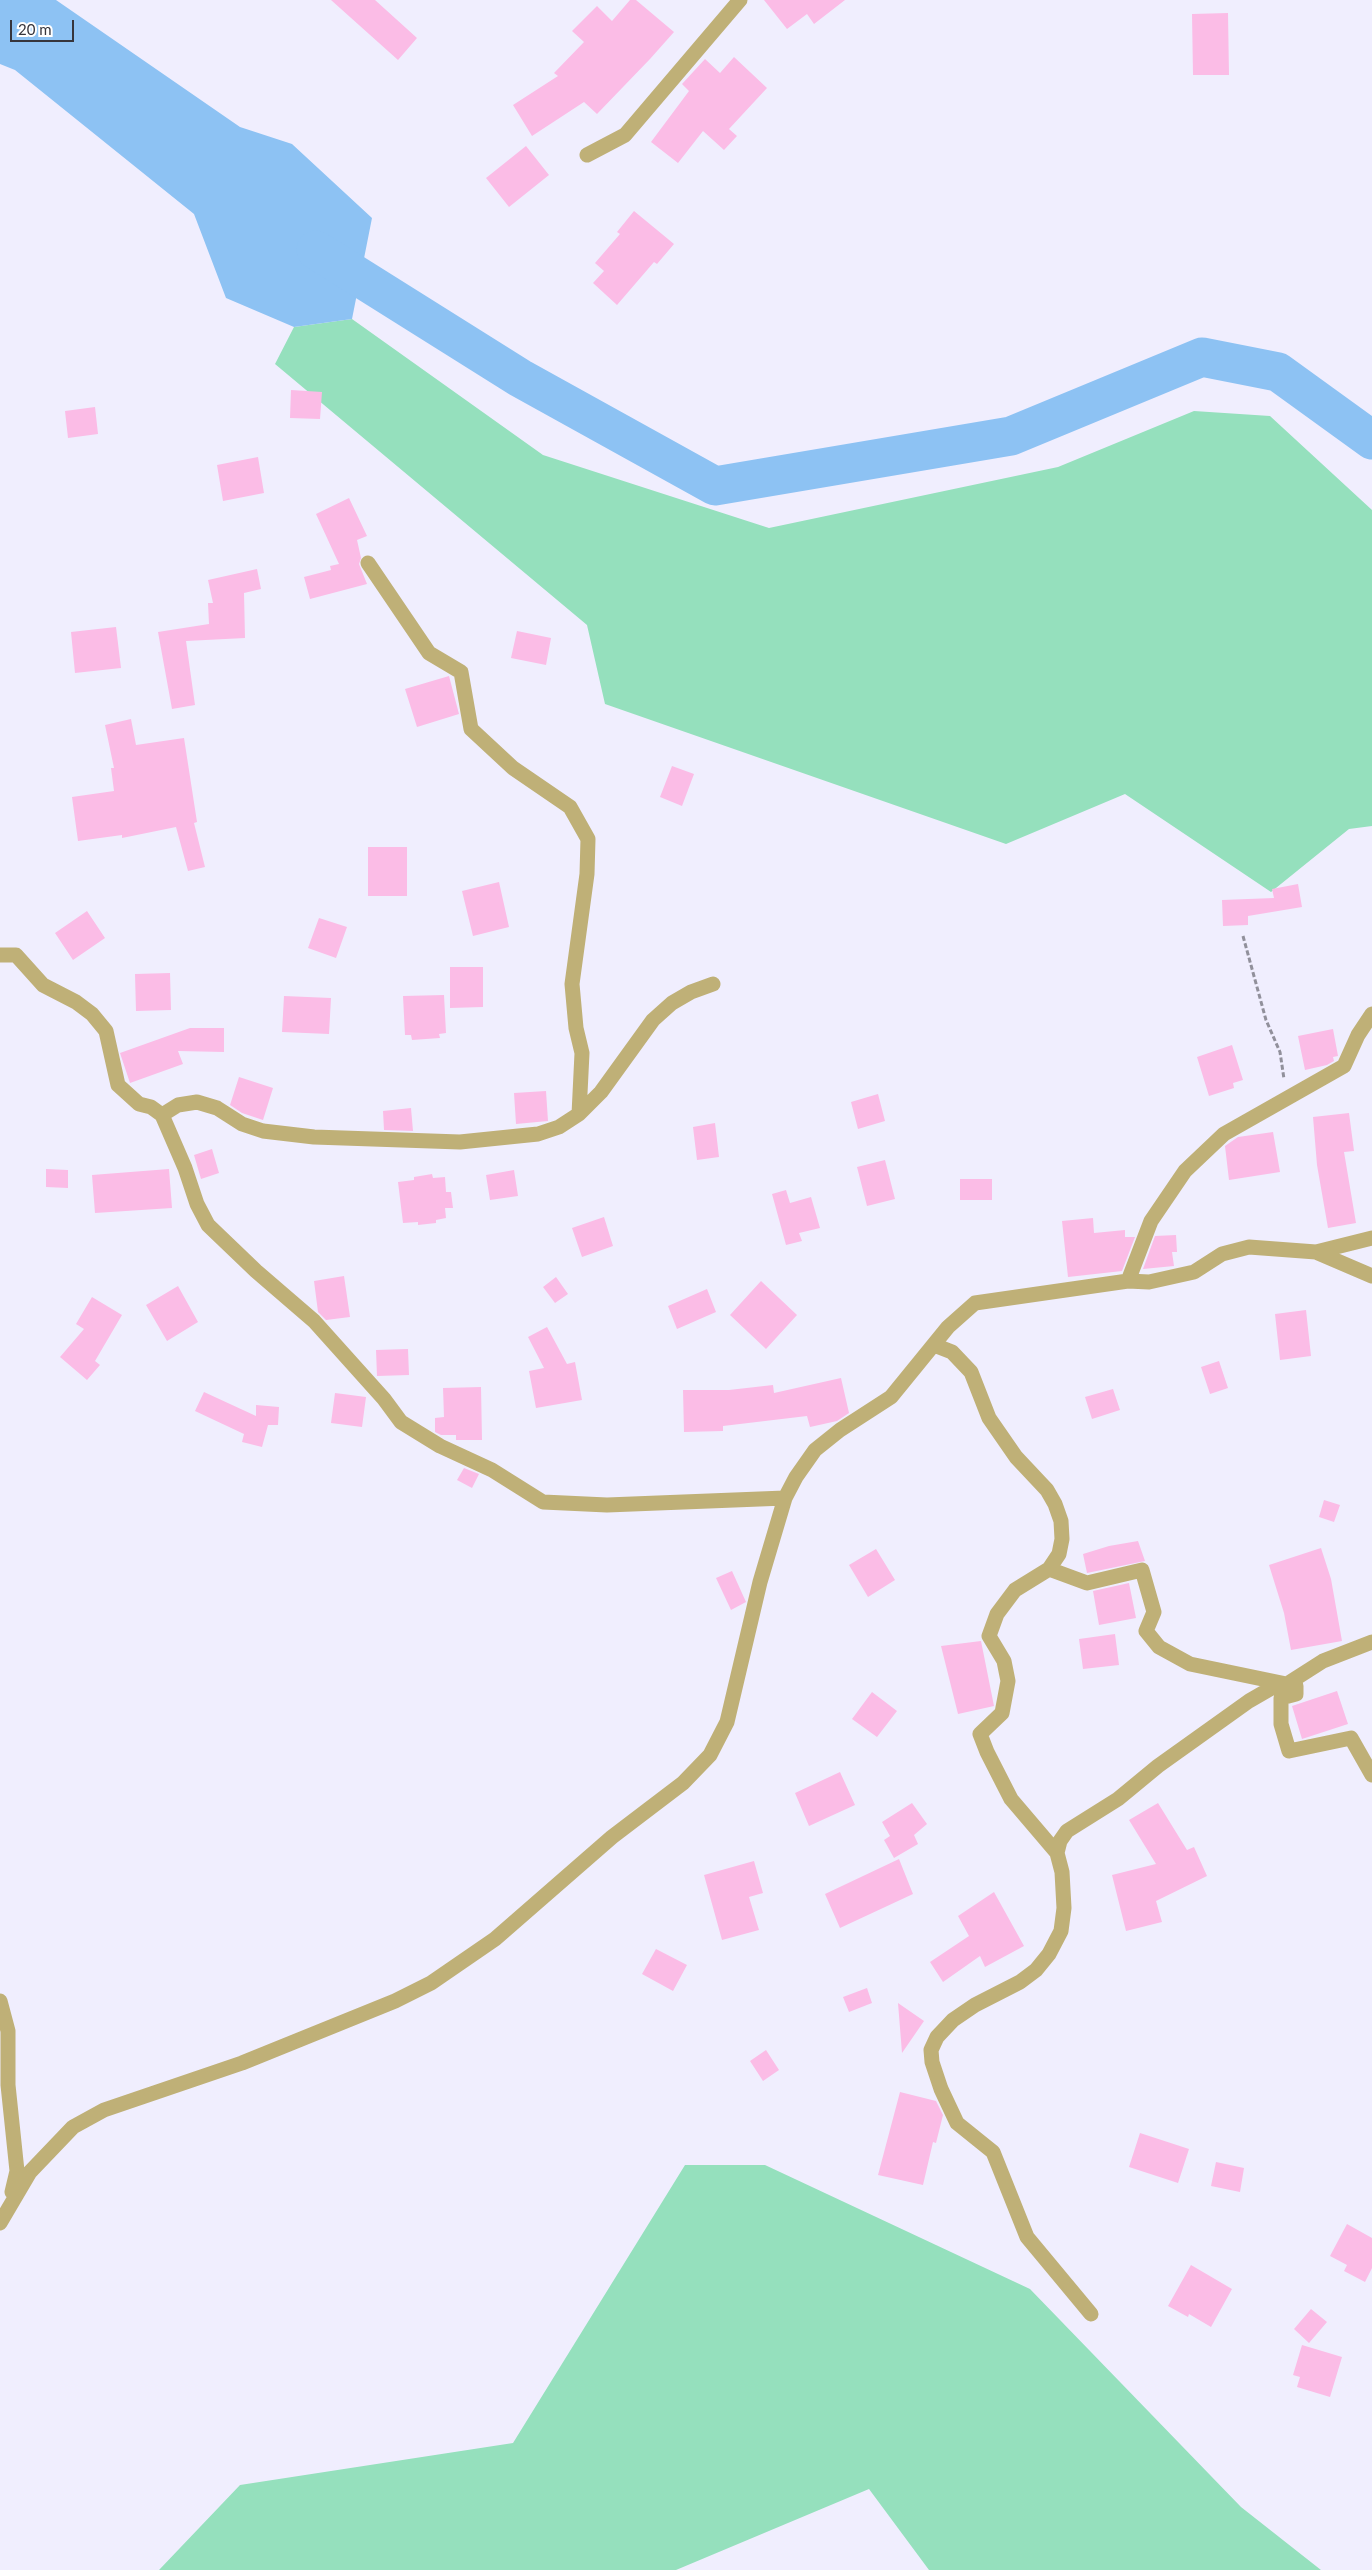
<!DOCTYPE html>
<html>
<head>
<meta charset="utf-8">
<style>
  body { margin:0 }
  #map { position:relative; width:1372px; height:2570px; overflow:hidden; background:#f0eefe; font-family:Lato,sans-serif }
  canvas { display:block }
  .scale { position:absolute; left:10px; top:20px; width:64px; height:22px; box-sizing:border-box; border:2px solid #36353c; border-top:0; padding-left:6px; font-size:15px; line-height:18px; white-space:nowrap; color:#36353c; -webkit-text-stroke:4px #fff; paint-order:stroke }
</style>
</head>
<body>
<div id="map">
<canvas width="1372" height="2570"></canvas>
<div class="scale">20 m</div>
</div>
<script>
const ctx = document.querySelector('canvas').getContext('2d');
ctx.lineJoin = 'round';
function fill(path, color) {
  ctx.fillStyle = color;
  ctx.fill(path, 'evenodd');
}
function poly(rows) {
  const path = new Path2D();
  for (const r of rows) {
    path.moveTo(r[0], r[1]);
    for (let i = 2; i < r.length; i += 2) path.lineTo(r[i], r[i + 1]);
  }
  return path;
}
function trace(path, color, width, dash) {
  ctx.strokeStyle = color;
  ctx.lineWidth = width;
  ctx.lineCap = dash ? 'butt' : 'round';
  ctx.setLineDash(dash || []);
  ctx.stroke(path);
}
fill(poly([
  [352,319,543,455,769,528,1058,467,1194,411,1270,416,1372,510,1372,826,1349,829,1271,892,1125,794,1006,844,605,704,587,625,275,364,294,327],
  [685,2165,765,2165,1030,2289,1241,2507,1321,2570,929,2570,869,2489,676,2570,159,2570,240,2485,513,2443]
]), '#95e0bd');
fill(poly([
  [0,0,56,0,240,127,292,144,372,218,352,319,294,327,226,298,194,214,15,70,0,64]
]), '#8dc2f3');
trace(poly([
  [316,250,520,378,715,486,1011,436,1202,357,1278,372,1372,440]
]), '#8dc2f3', 39);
fill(poly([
  [331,0,375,0,417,38,398,60],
  [630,0,636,0,674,32,650,59,597,114,584,102,532,136,513,105,558,76,554,73,584,42,572,31,597,6,612,21],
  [764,0,845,0,814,24,807,14,787,29],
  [1228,13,1229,75,1193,75,1192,14],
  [734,57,767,88,729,129,737,136,724,150,703,131,678,163,651,142,689,91,682,84,705,59,720,73],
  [526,146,549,175,509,207,486,178],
  [634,211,674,244,657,264,654,262,617,305,593,283,604,271,595,263,620,234,617,232],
  [291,390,322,392,320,419,290,418],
  [95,407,98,434,68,438,65,411],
  [258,457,264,493,223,501,217,465],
  [349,498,367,536,357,540,361,558,359,564,367,584,310,599,304,577,331,570,330,566,339,564,316,514],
  [257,569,261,589,244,593,245,638,186,641,195,705,172,709,158,632,209,624,208,603,213,603,208,580],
  [116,627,121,668,75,673,71,632],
  [517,631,551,638,546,665,511,658],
  [449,676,459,714,417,727,405,689],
  [131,719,136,745,184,738,197,822,194,823,205,867,188,871,176,827,122,838,122,835,78,841,72,797,114,791,111,768,114,768,105,725],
  [672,766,694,774,682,806,660,797],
  [368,847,407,847,407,896,368,896],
  [499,882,509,927,473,936,462,891],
  [1298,884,1302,907,1248,916,1248,925,1223,926,1222,900,1274,898,1272,889],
  [87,911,105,938,73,960,55,933],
  [319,918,347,927,336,958,308,948],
  [450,967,483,967,483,1007,450,1008],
  [170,973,171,1010,136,1011,135,974],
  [444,995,446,1033,439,1034,440,1038,412,1040,411,1035,405,1035,403,996],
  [284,996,331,998,329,1034,282,1032],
  [190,1028,224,1028,224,1052,178,1051,183,1064,130,1083,120,1053],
  [1333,1029,1338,1056,1333,1057,1334,1061,1327,1065,1305,1070,1298,1036],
  [1232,1045,1243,1080,1233,1083,1234,1088,1209,1096,1197,1057],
  [239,1077,273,1088,263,1120,242,1113,230,1105],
  [546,1091,548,1121,516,1124,514,1093],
  [878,1094,885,1121,858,1129,851,1102],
  [411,1108,413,1131,384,1130,383,1111],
  [1349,1113,1354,1151,1344,1152,1356,1223,1328,1228,1317,1165,1313,1117],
  [715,1123,719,1157,697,1160,693,1127],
  [1273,1132,1280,1172,1229,1180,1225,1146,1238,1137],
  [212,1149,219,1173,201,1179,194,1155],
  [885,1160,895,1199,867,1206,857,1167],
  [46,1169,68,1170,68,1188,46,1187],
  [169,1169,172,1208,95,1213,92,1175],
  [514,1170,518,1196,490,1200,486,1175],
  [432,1174,433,1178,445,1177,446,1192,451,1192,453,1208,445,1208,446,1218,436,1220,436,1223,418,1225,418,1222,403,1223,398,1182,414,1180,414,1177],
  [960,1179,992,1179,992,1200,960,1200],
  [786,1190,790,1203,811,1197,820,1228,799,1233,802,1241,786,1245,772,1194],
  [604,1217,613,1246,582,1257,572,1228],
  [1093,1218,1094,1233,1125,1230,1125,1237,1135,1237,1122,1271,1068,1277,1062,1221],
  [1176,1235,1177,1252,1172,1252,1174,1266,1143,1269,1155,1236],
  [344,1276,350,1317,326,1320,318,1312,314,1281],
  [556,1277,568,1294,555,1303,543,1287],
  [761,1281,797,1315,766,1349,730,1315],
  [178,1286,198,1322,167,1341,146,1305],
  [707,1289,716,1312,677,1329,668,1306],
  [92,1297,122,1315,95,1361,100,1365,87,1380,60,1357,84,1329,76,1324],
  [1306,1310,1311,1356,1280,1360,1275,1314],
  [547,1327,567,1364,575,1362,582,1400,536,1408,529,1371,544,1368,528,1337],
  [408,1349,409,1375,377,1376,376,1350],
  [1219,1361,1228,1388,1210,1394,1201,1367],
  [841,1378,849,1413,837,1421,810,1427,807,1416,723,1426,723,1431,684,1432,683,1390,729,1390,773,1385,774,1393],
  [481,1387,482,1440,456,1440,456,1435,441,1435,435,1432,435,1418,444,1417,443,1388],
  [1113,1389,1120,1410,1092,1419,1085,1397],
  [204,1392,256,1416,256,1405,279,1407,278,1425,268,1425,262,1447,242,1442,244,1434,195,1411],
  [335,1393,366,1397,362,1427,331,1423],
  [464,1468,479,1474,472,1488,457,1480],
  [1324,1500,1340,1505,1334,1522,1319,1517],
  [1138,1541,1145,1561,1087,1573,1083,1554,1109,1546],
  [1321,1548,1331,1579,1342,1641,1291,1650,1284,1613,1269,1565],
  [876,1549,895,1580,868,1597,849,1565],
  [732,1571,746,1602,731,1610,716,1578],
  [1129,1583,1136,1618,1099,1625,1093,1591],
  [1115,1634,1119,1665,1083,1669,1079,1639],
  [981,1641,994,1706,958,1714,941,1646],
  [1337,1691,1348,1724,1302,1739,1292,1706],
  [872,1692,897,1711,877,1737,852,1719],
  [840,1772,855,1805,809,1826,795,1793],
  [912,1803,927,1824,914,1835,918,1844,894,1858,884,1840,890,1836,882,1822],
  [1158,1803,1187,1850,1194,1847,1207,1876,1156,1901,1162,1922,1126,1931,1112,1875,1156,1864,1129,1820],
  [899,1859,913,1894,840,1928,825,1894],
  [754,1861,763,1893,749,1897,759,1930,722,1940,704,1875],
  [994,1892,1024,1946,985,1967,980,1956,943,1982,930,1962,969,1936,958,1916],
  [656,1949,687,1965,673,1991,642,1974],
  [867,1988,872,2003,849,2012,843,1997],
  [898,2003,924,2021,902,2053],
  [766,2050,779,2070,763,2081,750,2061],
  [900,2092,936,2101,943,2115,936,2143,933,2142,923,2185,878,2175],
  [1140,2133,1189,2149,1178,2183,1129,2167],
  [1216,2162,1244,2168,1240,2192,1211,2186],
  [1347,2224,1372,2238,1372,2268,1365,2282,1344,2271,1347,2265,1330,2256],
  [1191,2265,1232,2289,1211,2327,1189,2314,1188,2317,1168,2306],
  [1311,2309,1327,2322,1309,2343,1294,2329],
  [1302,2345,1342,2357,1330,2397,1297,2387,1300,2377,1293,2375]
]), '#fbbce6');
trace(poly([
  [1243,936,1266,1020,1280,1052,1284,1079]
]), '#91909b', 3, [5, 2.5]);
trace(poly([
  [587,155,625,135,740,0],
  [368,563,429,653,461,672,471,729,513,768,570,807,588,839,587,874,572,984,576,1028,582,1053,579,1114],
  [0,955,16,955,43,985,76,1002,92,1014,106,1031,118,1085,139,1104,151,1107,162,1115,185,1168,197,1204,208,1225,256,1271,314,1321,384,1399,401,1422,440,1446,492,1470,543,1502,607,1505,785,1498],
  [162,1115,178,1105,197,1102,217,1108,242,1124,263,1131,314,1137,460,1142,538,1134,559,1127,579,1114,601,1092,653,1020,672,1003,691,992,713,984],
  [1316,1252,1372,1276],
  [1128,1281,1151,1221,1185,1171,1224,1134,1344,1066,1358,1035,1372,1014],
  [934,1345,952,1352,971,1372,989,1418,1016,1457,1047,1490,1055,1504,1061,1521,1062,1539,1059,1554,1049,1569,1015,1590,997,1614,989,1636,1004,1661,1008,1681,1002,1713,980,1734,987,1752,1011,1799,1057,1853],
  [1049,1569,1087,1583,1142,1570,1154,1612,1146,1631,1159,1647,1190,1664,1296,1686,1296,1694,1281,1698,1281,1724,1289,1751,1351,1738,1372,1775],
  [0,2001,8,2031,8,2085,17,2171,12,2192],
  [0,2223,30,2172,73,2127,104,2110,242,2063,395,2001,431,1983,495,1939,612,1837,683,1783,710,1755,727,1722,760,1582,785,1498,796,1477,815,1450,840,1430,891,1397,948,1327,975,1303,1128,1281,1149,1282,1194,1272,1222,1254,1249,1247,1316,1252,1372,1238],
  [1091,2314,1027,2237,993,2152,957,2123,941,2089,932,2062,931,2050,937,2037,953,2020,975,2005,1020,1982,1036,1970,1049,1954,1061,1931,1064,1908,1062,1872,1057,1853,1060,1841,1067,1831,1118,1799,1158,1766,1249,1701,1275,1686,1287,1684,1323,1661,1372,1642]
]), '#bfb077', 15);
</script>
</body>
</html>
